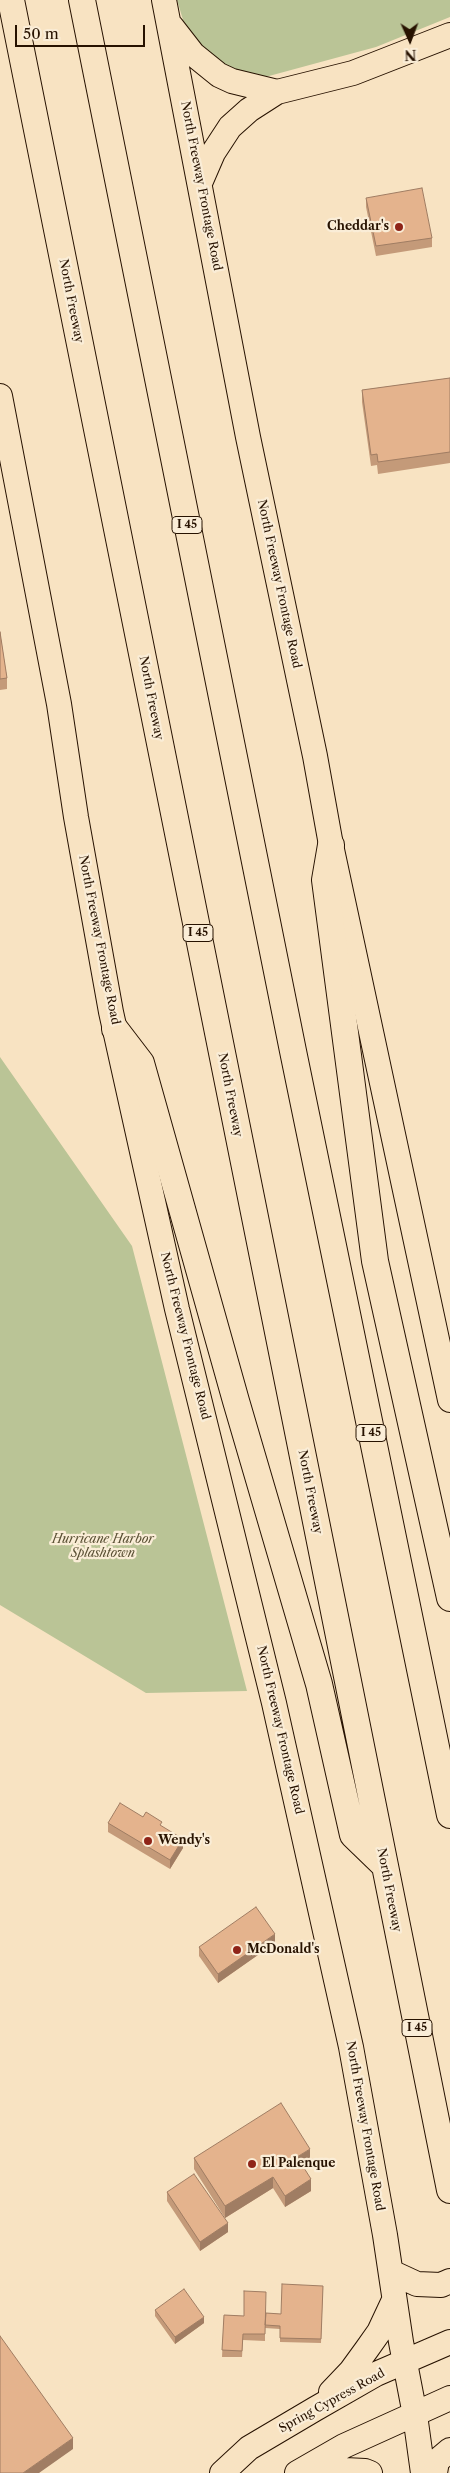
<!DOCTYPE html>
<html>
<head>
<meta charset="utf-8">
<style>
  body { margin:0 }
  #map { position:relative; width:450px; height:2473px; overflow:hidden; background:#f8e3c2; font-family:"Libre Caslon Text",serif }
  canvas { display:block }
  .north { position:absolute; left:385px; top:15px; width:50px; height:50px; -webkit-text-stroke:4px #faedd7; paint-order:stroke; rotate:178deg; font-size:14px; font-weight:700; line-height:20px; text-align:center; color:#271200 }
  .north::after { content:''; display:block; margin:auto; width:18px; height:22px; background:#271200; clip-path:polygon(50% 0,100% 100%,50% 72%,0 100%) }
  .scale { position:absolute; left:15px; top:25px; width:130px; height:22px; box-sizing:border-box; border:2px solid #271200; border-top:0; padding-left:6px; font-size:15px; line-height:18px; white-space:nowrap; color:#271200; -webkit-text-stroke:4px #faedd7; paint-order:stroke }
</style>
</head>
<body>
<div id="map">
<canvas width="450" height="2473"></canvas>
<div class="north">N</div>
<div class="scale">50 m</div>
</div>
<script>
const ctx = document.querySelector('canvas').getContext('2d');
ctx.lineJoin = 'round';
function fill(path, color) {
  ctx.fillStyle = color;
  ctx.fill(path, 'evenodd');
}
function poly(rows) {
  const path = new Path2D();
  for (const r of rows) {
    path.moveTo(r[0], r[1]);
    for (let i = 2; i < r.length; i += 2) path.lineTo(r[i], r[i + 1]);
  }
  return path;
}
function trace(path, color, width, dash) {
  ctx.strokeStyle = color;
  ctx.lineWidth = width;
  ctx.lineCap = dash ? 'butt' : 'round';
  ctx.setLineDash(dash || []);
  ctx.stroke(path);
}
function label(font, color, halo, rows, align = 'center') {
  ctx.font = font + ' "Libre Caslon Text",serif';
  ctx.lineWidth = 4.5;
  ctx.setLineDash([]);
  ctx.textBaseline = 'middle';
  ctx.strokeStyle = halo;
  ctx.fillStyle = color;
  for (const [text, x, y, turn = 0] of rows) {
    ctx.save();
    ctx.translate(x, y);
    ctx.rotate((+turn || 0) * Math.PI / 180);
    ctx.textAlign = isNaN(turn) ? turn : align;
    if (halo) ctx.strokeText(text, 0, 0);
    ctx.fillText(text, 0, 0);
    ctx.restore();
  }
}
fill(poly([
  [177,0,450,0,450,17,376,47,269,76,247,77,205,57,187,33],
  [0,1057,132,1246,247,1691,146,1693,0,1605]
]), '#bac496');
const major = poly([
  [164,0,248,437,315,756,331,845,450,1400],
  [172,27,193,54,219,75,232,81,277,92],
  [200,183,213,153,230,127,249,110,277,92,353,73,450,35],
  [0,396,59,704,76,817,111,1012,177,1309,274,1703,351,2047,385,2235,401,2342,415,2415,423,2473],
  [391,2272,417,2284,441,2285,450,2281],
  [331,2392,351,2371,367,2349,379,2332,394,2300],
  [222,2473,249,2448,315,2409,376,2374,450,2342],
  [297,2473,344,2446,450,2398],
  [333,2473,345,2470,365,2471,370,2473],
  [435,2473,437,2461,450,2450]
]);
const highway = poly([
  [11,0,450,2190],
  [82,0,293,1051,450,1815],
  [331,845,325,880,375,1261,450,1598],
  [115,1029,141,1063,236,1401,319,1684,353,1835,384,1865]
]);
trace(major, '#271200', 26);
trace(highway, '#271200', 28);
trace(major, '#f8e3c2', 24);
trace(highway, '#f8e3c2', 26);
fill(poly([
  [366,198,432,238,432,247,376,256,366,207],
  [450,378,450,463,378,474,377,465,371,466,362,402,362,390],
  [0,632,7,678,7,689,0,690],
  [143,1817,162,1827,183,1848,170,1869,108,1832,108,1823],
  [275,1943,218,1983,199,1956,199,1947],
  [194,2158,310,2160,302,2165,311,2191,285,2207,273,2188,225,2218,194,2169],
  [167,2192,228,2232,200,2251,167,2201],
  [323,2286,321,2343,280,2342,280,2329,265,2328,265,2341,243,2340,242,2357,222,2357,224,2315,244,2316,266,2313,281,2314],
  [155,2310,204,2323,175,2344,155,2316]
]), '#c49a79');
fill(poly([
  [183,1839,183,1848,170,1869,170,1860],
  [275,1934,275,1943,218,1983,218,1974],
  [310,2149,310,2160,297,2168,297,2157],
  [273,2177,273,2188,225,2218,225,2206],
  [311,2179,311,2191,285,2207,285,2196],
  [228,2223,228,2232,200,2251,200,2242],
  [204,2317,204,2323,175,2344,175,2337],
  [73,2438,73,2449,39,2473,23,2473]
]), '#a07d63');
const building = poly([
  [422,188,432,238,376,246,366,198,422,188],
  [450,378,450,452,378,462,377,454,371,455,362,390,450,378],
  [0,632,7,678,0,679,0,632],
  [120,1803,143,1817,146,1812,162,1822,160,1825,183,1839,170,1860,108,1823,120,1803],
  [256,1907,275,1934,218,1974,199,1947,256,1907],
  [281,2103,310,2149,297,2157,311,2179,285,2196,273,2177,225,2206,194,2158,281,2103],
  [194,2174,228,2223,200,2242,167,2192,194,2174],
  [282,2284,323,2286,321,2339,280,2338,280,2326,265,2325,266,2313,281,2314,282,2284],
  [184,2289,204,2317,175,2337,155,2310,184,2289],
  [244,2291,266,2292,265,2334,243,2334,242,2351,222,2350,224,2315,244,2316,244,2291],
  [0,2336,73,2438,23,2473,0,2473,0,2336]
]);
fill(building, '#e4b38d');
trace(building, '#a07d63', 1);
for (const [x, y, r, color] of [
  [399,227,5,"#8f2418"],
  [148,1841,5,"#8f2418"],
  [237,1950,5,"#8f2418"],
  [252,2164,5,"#8f2418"]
]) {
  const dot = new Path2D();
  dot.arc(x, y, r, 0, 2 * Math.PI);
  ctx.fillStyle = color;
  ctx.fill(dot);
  trace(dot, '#faedd7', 2);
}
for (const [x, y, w] of [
  [187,525,30],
  [198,933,30],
  [371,1433,30],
  [417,2028,30]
]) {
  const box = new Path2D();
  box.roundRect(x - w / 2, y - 8.5, w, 17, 4);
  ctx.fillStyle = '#faedd7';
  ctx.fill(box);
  trace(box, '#271200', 1);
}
label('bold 11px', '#271200', null, [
  ["I 45",187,525],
  ["I 45",198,933],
  ["I 45",371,1433],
  ["I 45",417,2028]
]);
label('12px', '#271200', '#faedd7', [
  ["North Freeway Frontage Road",201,186,79],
  ["North Freeway",71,301,79],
  ["North Freeway Frontage Road",279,584,78],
  ["North Freeway",151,698,79],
  ["North Freeway Frontage Road",99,940,79],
  ["North Freeway",230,1095,79],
  ["North Freeway Frontage Road",185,1336,76],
  ["North Freeway",310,1492,79],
  ["North Freeway Frontage Road",280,1730,77],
  ["North Freeway",389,1890,79],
  ["North Freeway Frontage Road",365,2126,80],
  ["Spring Cypress Road",332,2401,-29]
]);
label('bold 12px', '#271200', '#faedd7', [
  ["Cheddar's",389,227,"right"],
  ["Wendy's",158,1841],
  ["McDonald's",247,1950],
  ["El Palenque",262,2164]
], 'left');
label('italic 12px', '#5a5034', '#faedd7', [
  ["Hurricane Harbor",103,1540],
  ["Splashtown",103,1554]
]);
</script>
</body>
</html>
